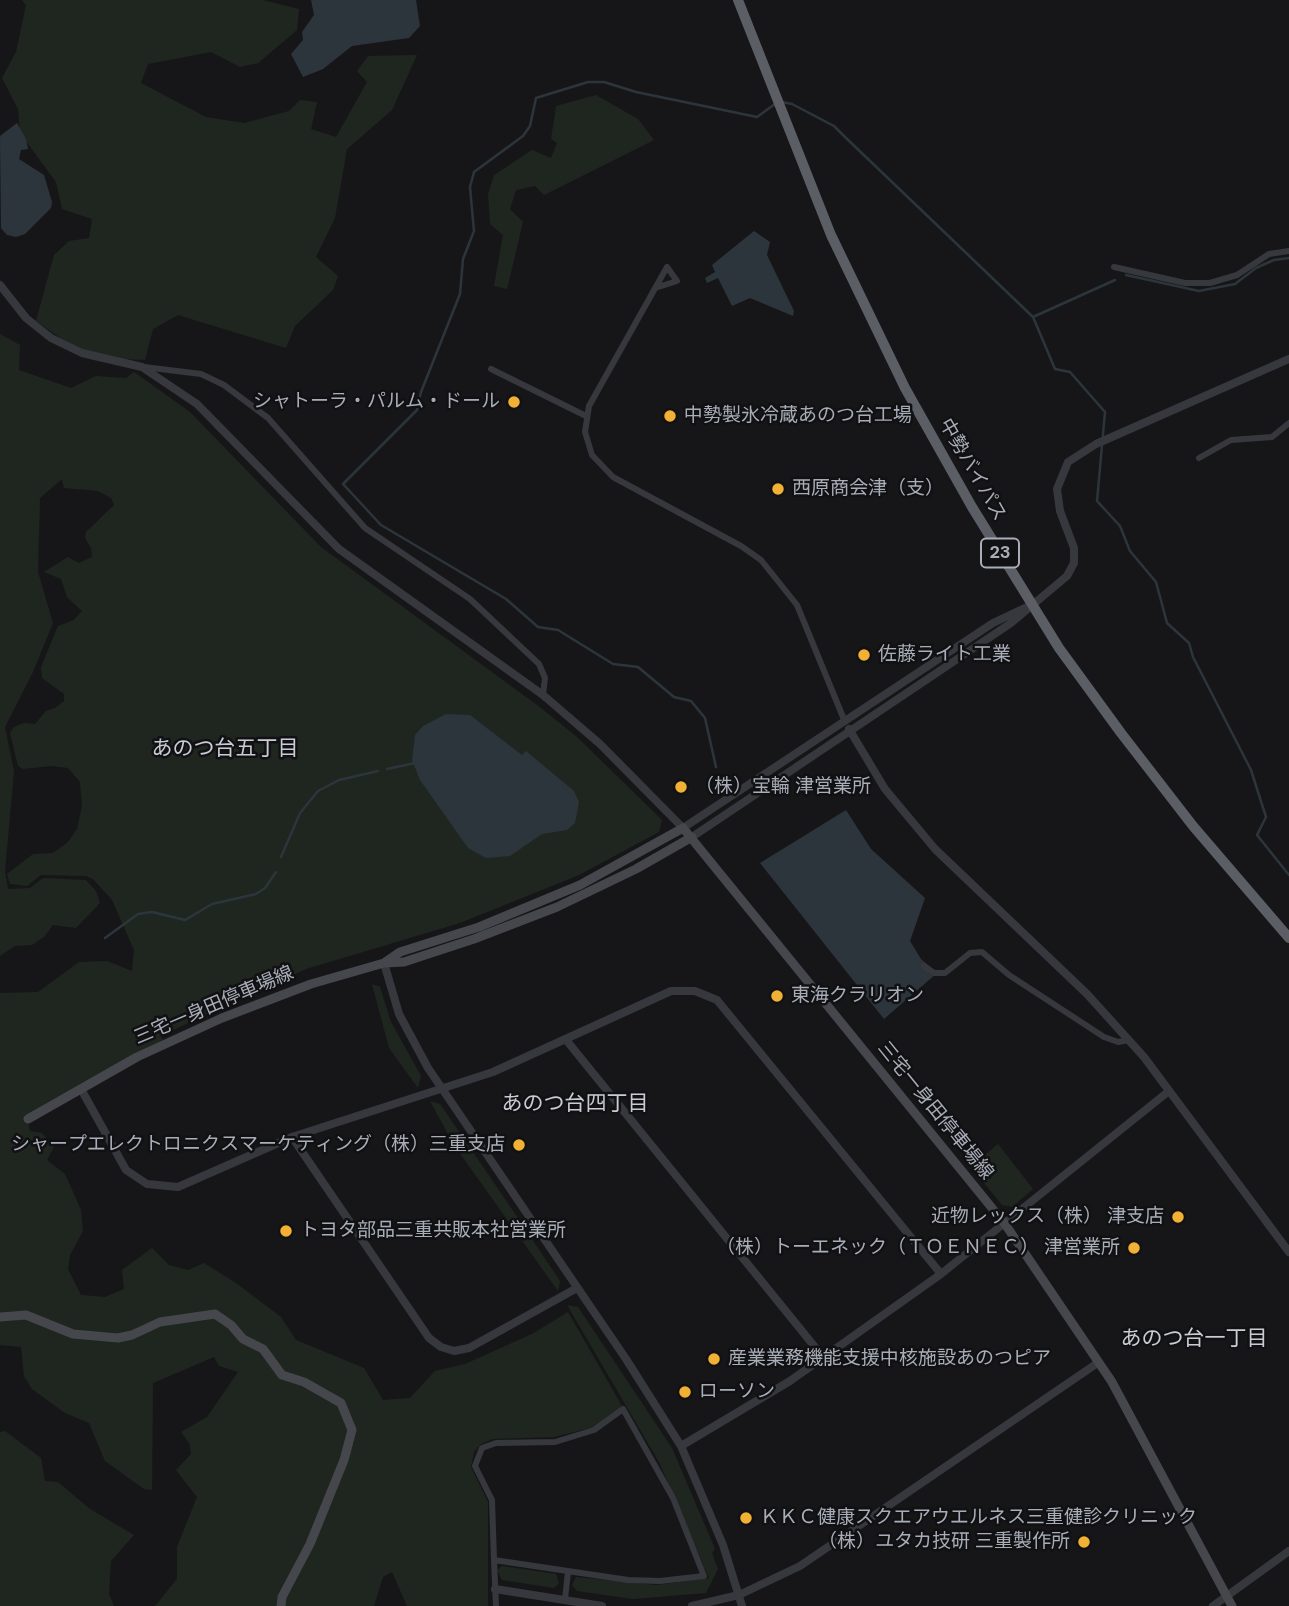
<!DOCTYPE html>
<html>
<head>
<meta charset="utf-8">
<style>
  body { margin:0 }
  canvas { display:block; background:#161618 }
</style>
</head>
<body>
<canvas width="1289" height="1606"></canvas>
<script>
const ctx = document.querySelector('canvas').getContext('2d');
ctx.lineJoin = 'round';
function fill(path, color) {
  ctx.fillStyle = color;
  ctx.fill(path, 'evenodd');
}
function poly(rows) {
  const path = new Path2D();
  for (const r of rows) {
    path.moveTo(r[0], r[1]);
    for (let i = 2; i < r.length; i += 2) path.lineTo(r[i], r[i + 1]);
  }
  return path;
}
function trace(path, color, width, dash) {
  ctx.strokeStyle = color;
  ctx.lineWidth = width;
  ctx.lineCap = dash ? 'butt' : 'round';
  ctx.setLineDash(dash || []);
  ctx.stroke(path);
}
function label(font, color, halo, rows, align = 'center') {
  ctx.font = font + ' "DM Sans","Noto Sans JP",sans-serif';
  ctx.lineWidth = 5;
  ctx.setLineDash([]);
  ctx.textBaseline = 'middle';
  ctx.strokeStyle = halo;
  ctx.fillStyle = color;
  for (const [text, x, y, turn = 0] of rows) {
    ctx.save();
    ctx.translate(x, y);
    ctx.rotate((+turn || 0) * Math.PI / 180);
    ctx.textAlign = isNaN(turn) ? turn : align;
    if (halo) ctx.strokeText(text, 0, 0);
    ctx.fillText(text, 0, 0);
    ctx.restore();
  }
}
fill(poly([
  [22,0,263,0,299,9,297,30,258,63,240,67,211,52,148,64,141,83,206,117,244,123,289,111,300,100,317,102,311,129,336,137,367,82,357,71,368,56,417,55,392,110,347,149,335,218,316,257,338,276,333,290,295,326,286,348,178,315,153,329,145,360,99,358,69,344,36,321,54,255,69,241,89,238,92,219,62,209,56,182,20,133,18,109,2,78,16,52,26,5],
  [596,95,638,119,654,140,544,195,535,186,516,190,510,209,523,222,507,289,494,286,503,235,490,224,488,194,494,175,532,150,551,158,557,143,551,139,556,106],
  [0,334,20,345,19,370,71,388,96,376,126,378,134,372,190,412,321,547,537,705,576,736,662,820,659,832,579,875,460,923,306,969,160,1036,163,1040,27,1117,30,1131,42,1133,54,1147,47,1160,65,1174,81,1210,83,1231,70,1255,68,1269,81,1295,105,1297,124,1289,122,1270,152,1248,169,1265,188,1270,204,1263,236,1283,281,1317,296,1340,364,1368,383,1400,410,1398,435,1371,465,1364,532,1334,568,1312,622,1406,594,1427,554,1437,493,1439,481,1444,474,1452,471,1467,488,1502,488,1606,407,1606,392,1572,383,1577,374,1606,155,1606,177,1579,177,1547,197,1497,176,1470,191,1454,189,1443,181,1432,207,1417,238,1372,219,1366,214,1357,153,1383,152,1490,144,1489,105,1461,89,1423,65,1413,32,1389,24,1376,21,1347,0,1345,0,993,38,992,79,962,107,961,132,971,134,950,112,900,93,879,86,876,41,875,27,886,10,884,7,874,33,854,53,853,68,842,77,829,82,806,80,782,68,768,51,766,23,769,18,766,10,733,14,727,24,723,35,724,46,711,55,708,64,701,64,694,42,678,41,667,58,626,74,620,82,611,67,597,61,579,44,572,68,557,79,563,92,557,91,548,85,538,86,532,114,505,111,498,98,491,64,488,62,479,40,498,38,572,53,623,33,672,5,727,14,771,5,871,8,889,30,888,43,878,86,880,96,891,100,903,76,928,53,925,44,937,32,945,15,946,0,956],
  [372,984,380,987,391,1022,421,1076,418,1088,389,1048],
  [430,1101,440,1104,505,1199,560,1281,558,1291,454,1145],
  [998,1144,1033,1189,1012,1207,1002,1205,971,1167],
  [567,1305,578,1307,672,1448,715,1549,712,1553,718,1569,706,1593,633,1599,577,1591,572,1585,576,1577,656,1585,709,1578,659,1462],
  [5,1431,41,1458,45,1481,58,1482,90,1509,134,1535,111,1561,109,1594,114,1606,0,1606,0,1432],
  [502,1566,556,1574,559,1583,554,1588,502,1580,497,1570]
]), '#1e261f');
fill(poly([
  [311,0,416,0,420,26,409,38,352,46,323,69,303,77,291,54,303,40,302,32,314,15],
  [17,123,26,139,28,149,21,150,19,159,44,175,52,202,51,208,25,234,16,237,7,235,1,228,0,136],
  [754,231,770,242,767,255,794,311,793,316,750,298,732,306,718,278,707,283,705,278,715,272,712,265],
  [446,714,470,715,522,755,526,751,574,791,579,802,575,823,567,830,542,834,510,856,486,858,468,848,420,780,412,760,415,735,423,726],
  [846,810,871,849,925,898,910,941,921,959,937,973,884,1019,760,863]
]), '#2c353c');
trace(poly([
  [781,102,792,104,834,126,845,137,1033,317,1055,369,1070,372,1105,412,1097,501,1120,526,1130,551,1156,582,1167,623,1189,643,1193,657,1251,770,1266,817,1257,835,1289,875],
  [1126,275,1199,291,1235,284,1256,268,1274,260,1289,258],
  [1033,317,1115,280],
  [716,767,705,718,691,701,674,697,638,667,613,664,558,630,538,627,506,599,381,525,343,484,417,410,421,392,460,294,463,259,474,231,470,187,474,172,523,136,530,126,536,98,588,82,604,82,636,92,757,117,775,104],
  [387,769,415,763],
  [281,857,300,813,318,791,339,780,378,771],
  [105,938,138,914,152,912,185,920,212,904,256,894,265,888,276,872]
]), '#2c353c', 2.5);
trace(poly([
  [1114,267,1185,283,1210,283,1237,275,1269,254,1289,251],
  [655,288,677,281,667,267,589,406,585,432,592,455,613,477,741,546,761,560,797,605,845,722],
  [144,367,201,374,224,385,268,418,365,528,470,599,539,664,545,678,543,695],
  [491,369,586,416],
  [1199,458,1231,440,1272,437,1289,423],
  [924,966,934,973,945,973,970,953,982,952,1009,975,1104,1037,1118,1042,1129,1040],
  [494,1560,628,1580,660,1581,704,1576,673,1498,623,1409,594,1430,555,1442,496,1443,482,1448,475,1466,492,1500,494,1560,496,1606],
  [565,1599,568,1572]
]), '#37383d', 6);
trace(poly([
  [0,285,26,318,51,338,82,353,142,367,197,404,339,549,543,695,600,744,683,828,993,623,1031,605],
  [849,729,885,789,935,849,1087,994,1144,1057,1289,1252],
  [692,837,1011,623,1067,576,1074,563,1074,548,1060,511,1057,489,1068,462,1096,444,1289,359],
  [384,963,399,1014,428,1068,626,1359,681,1446,723,1545,742,1606],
  [567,1041,823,1357],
  [81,1089,126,1170,147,1184,178,1187,292,1137,493,1072,671,991,695,991,717,1000,941,1274,790,1381,681,1446],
  [292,1137,429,1338,441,1347,454,1351,469,1348,577,1288],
  [941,1274,1169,1091],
  [495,1589,602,1606],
  [692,1606,739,1595,800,1566,1099,1362],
  [1213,1606,1289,1551]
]), '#37383d', 8);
trace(poly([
  [384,963,400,952,479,927,580,885,683,828,1005,1224,1112,1382,1232,1606],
  [28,1119,137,1057,222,1018,311,984,384,963,404,962,474,939,557,907,636,869,692,837],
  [0,1317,26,1315,73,1334,118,1338,132,1335,160,1322,215,1314,231,1325,243,1339,263,1349,282,1375,304,1382,341,1403,352,1430,344,1460,310,1544,282,1597,281,1606]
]), '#45474d', 9);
trace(poly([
  [738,0,831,235,905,388,972,507,1059,648,1121,733,1193,826,1289,938]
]), '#5b5e65', 10);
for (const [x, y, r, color] of [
  [514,402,7,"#f2b134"],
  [670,416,7,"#f2b134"],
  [778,489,7,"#f2b134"],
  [864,655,7,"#f2b134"],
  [681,787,7,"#f2b134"],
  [777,996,7,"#f2b134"],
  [519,1145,7,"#f2b134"],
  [1178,1217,7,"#f2b134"],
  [286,1231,7,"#f2b134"],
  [1134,1248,7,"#f2b134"],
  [714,1359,7,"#f2b134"],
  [685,1392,7,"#f2b134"],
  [746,1518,7,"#f2b134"],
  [1084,1542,7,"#f2b134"]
]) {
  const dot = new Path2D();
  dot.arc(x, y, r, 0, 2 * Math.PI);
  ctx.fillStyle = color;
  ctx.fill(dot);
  trace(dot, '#111113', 2.5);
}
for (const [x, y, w] of [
  [1000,553,38]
]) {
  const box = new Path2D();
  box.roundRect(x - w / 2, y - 14.5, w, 29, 5);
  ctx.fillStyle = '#111113';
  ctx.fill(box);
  trace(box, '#a8adb8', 2);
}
label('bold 18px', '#a8adb8', null, [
  ["23",1000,553]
]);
label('19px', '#a8adb8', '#111113', [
  ["シャトーラ・パルム・ドール",500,402,"right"],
  ["中勢製氷冷蔵あのつ台工場",684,416],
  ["西原商会津（支）",792,489],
  ["佐藤ライト工業",878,655],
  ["（株）宝輪 津営業所",695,787],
  ["東海クラリオン",791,996],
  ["シャープエレクトロニクスマーケティング（株）三重支店",505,1145,"right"],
  ["近物レックス（株） 津支店",1164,1217,"right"],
  ["トヨタ部品三重共販本社営業所",300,1231],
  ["（株）トーエネック（ＴＯＥＮＥＣ） 津営業所",1120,1248,"right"],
  ["産業業務機能支援中核施設あのつピア",728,1359],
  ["ローソン",699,1392],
  ["ＫＫＣ健康スクエアウエルネス三重健診クリニック",760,1518],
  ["（株）ユタカ技研 三重製作所",1070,1542,"right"]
], 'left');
label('19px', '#a8adb8', '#111113', [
  ["中勢バイパス",972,470,60],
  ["三宅一身田停車場線",214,1006,-23],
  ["三宅一身田停車場線",935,1111,51]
]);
label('21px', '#c9ccd4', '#111113', [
  ["あのつ台五丁目",225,749],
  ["あのつ台四丁目",575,1104],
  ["あのつ台一丁目",1194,1339]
]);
</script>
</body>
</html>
